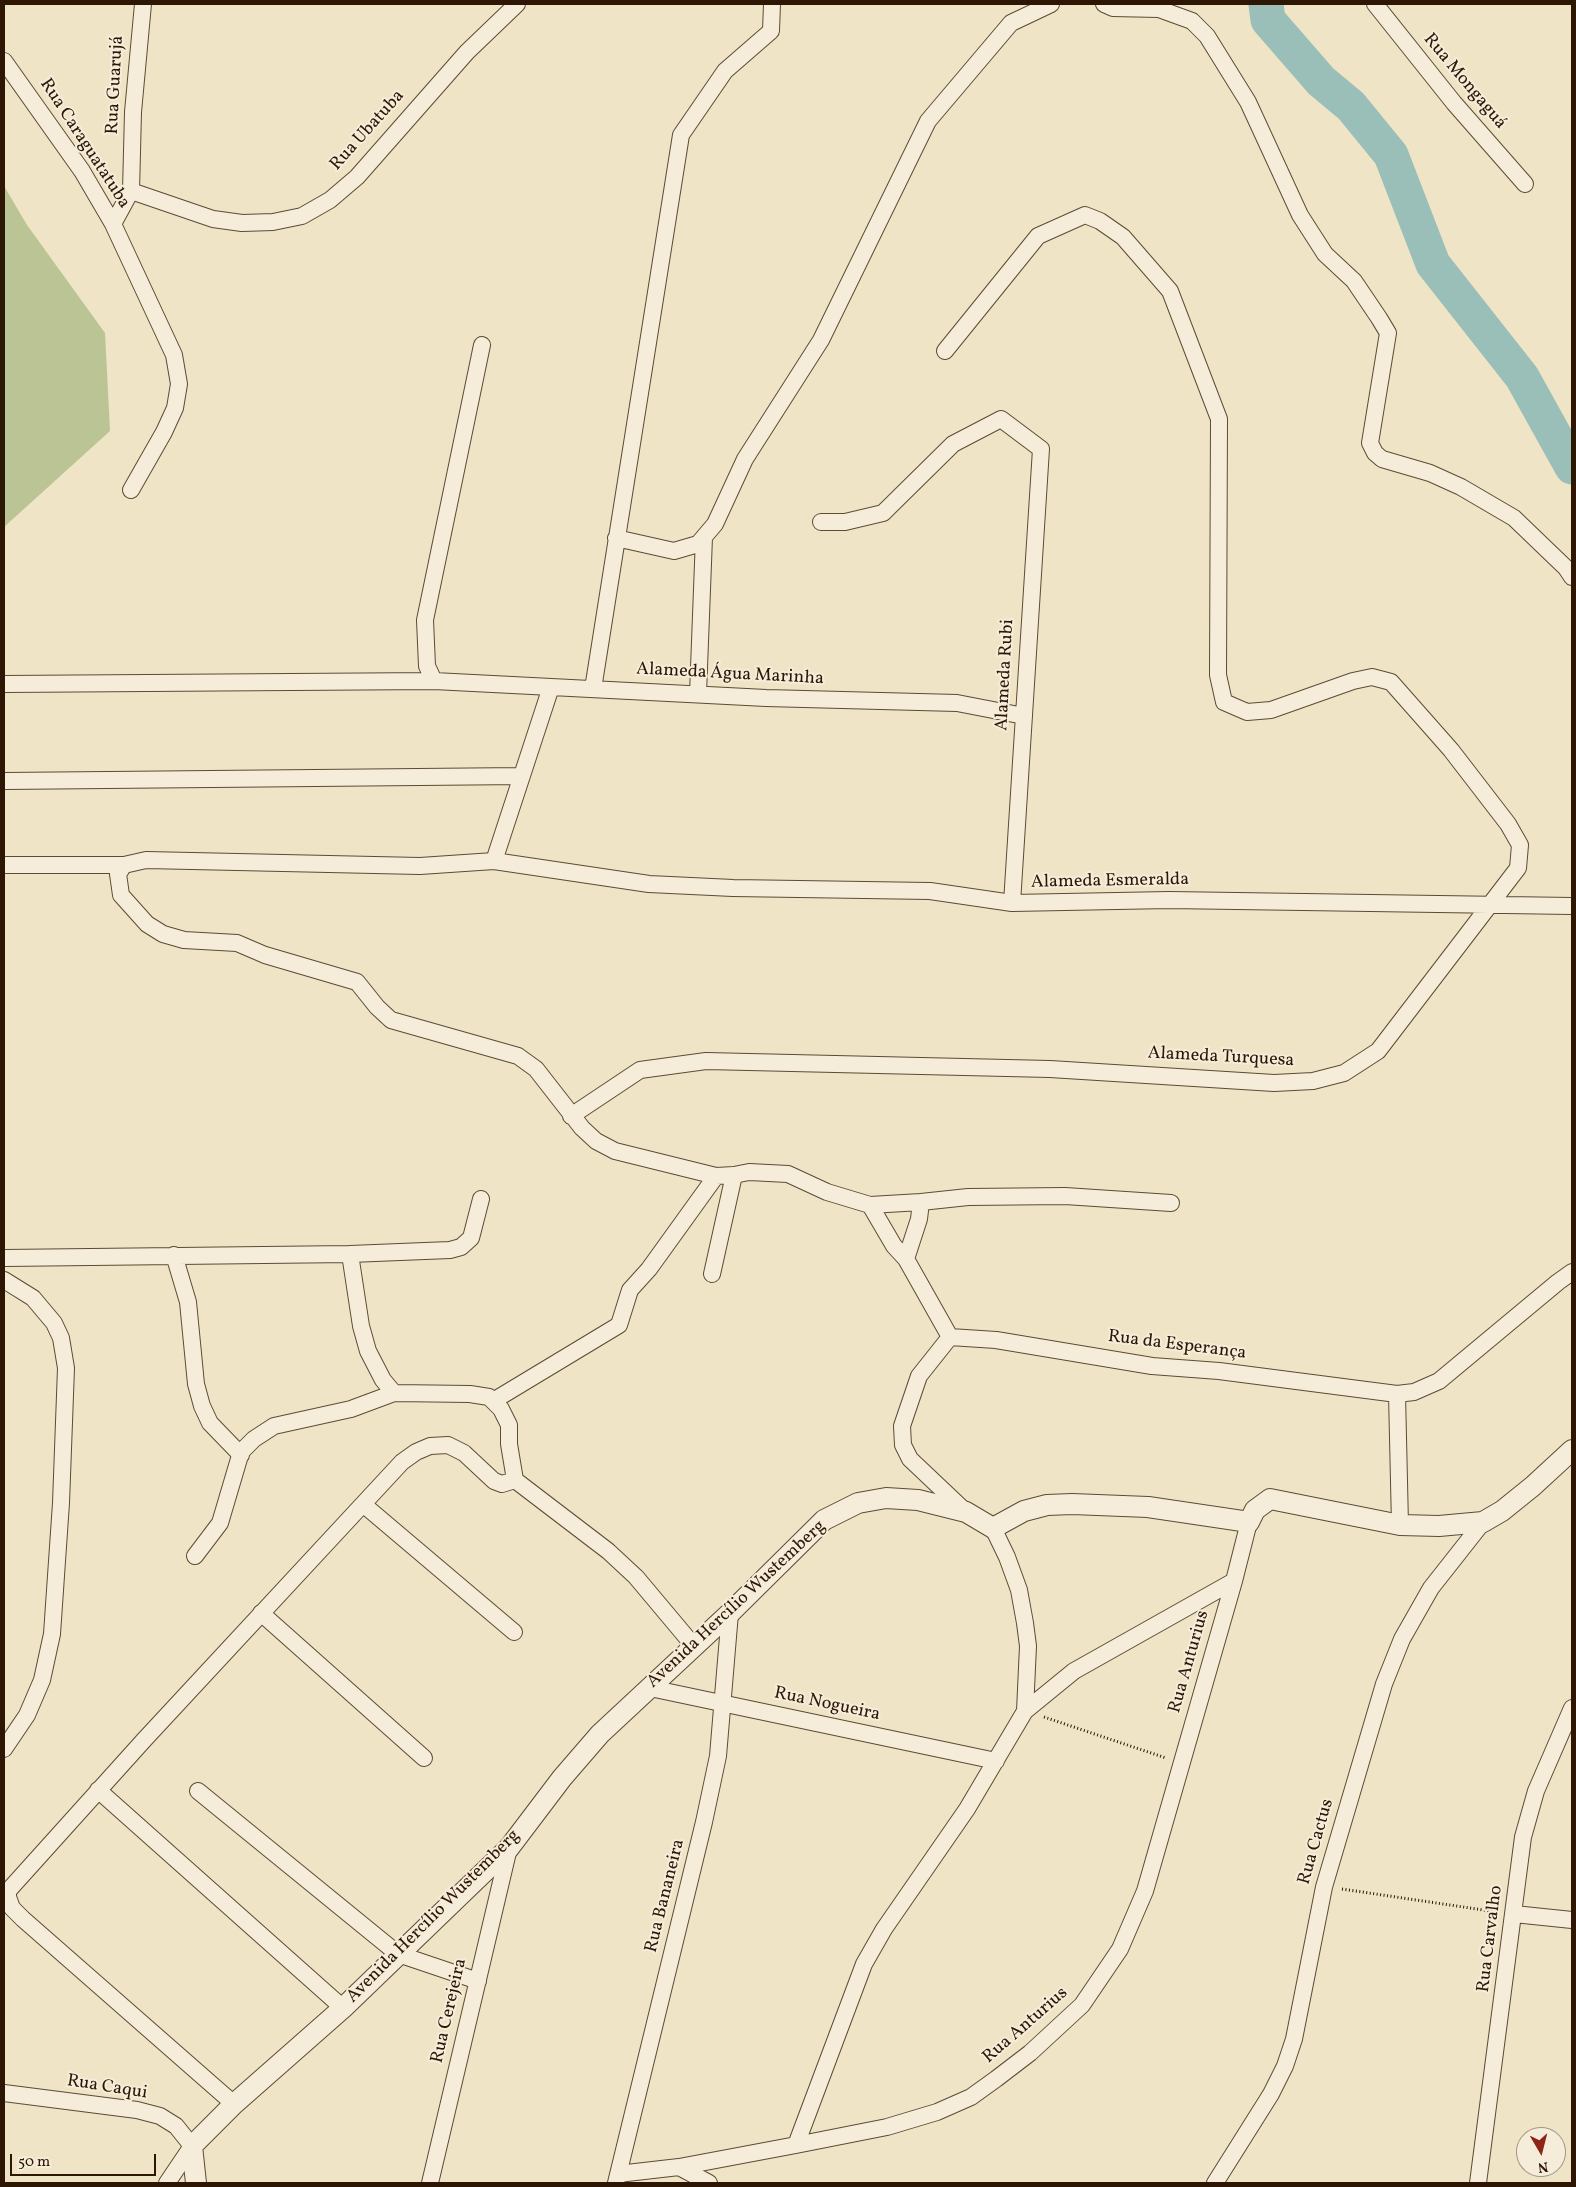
<!DOCTYPE html>
<html>
<head>
<meta charset="utf-8">
<style>
  body { margin:0 }
  #map { position:relative; width:1576px; height:2187px; overflow:hidden; background:#efe4c5; font-family:Vollkorn,serif }
  canvas { display:block }
  .frame { position:absolute; inset:0; border:5px solid #2e1605; pointer-events:none }
  .north { position:absolute; left:1516px; top:2127px; width:50px; height:50px; box-sizing:border-box; background:#f5edd9; border:1px solid #a59784; border-radius:50%; rotate:172deg; font-size:14px; font-weight:700; line-height:20px; text-align:center; color:#2e1605 }
  .north::after { content:''; display:block; margin:auto; width:18px; height:22px; background:#8f2418; clip-path:polygon(50% 0,100% 100%,50% 72%,0 100%) }
  .scale { position:absolute; left:10px; top:2154px; width:146px; height:22px; box-sizing:border-box; border:2px solid #2e1605; border-top:0; padding-left:6px; font-size:15px; line-height:18px; white-space:nowrap; color:#2e1605; -webkit-text-stroke:4px #f5edd9; paint-order:stroke }
</style>
</head>
<body>
<div id="map">
<canvas width="1576" height="2187"></canvas>
<div class="frame"></div>
<div class="north">N</div>
<div class="scale">50 m</div>
</div>
<script>
const ctx = document.querySelector('canvas').getContext('2d');
ctx.lineJoin = 'round';
function fill(path, color) {
  ctx.fillStyle = color;
  ctx.fill(path, 'evenodd');
}
function poly(rows) {
  const path = new Path2D();
  for (const r of rows) {
    path.moveTo(r[0], r[1]);
    for (let i = 2; i < r.length; i += 2) path.lineTo(r[i], r[i + 1]);
  }
  return path;
}
function trace(path, color, width, dash) {
  ctx.strokeStyle = color;
  ctx.lineWidth = width;
  ctx.lineCap = dash ? 'butt' : 'round';
  ctx.setLineDash(dash || []);
  ctx.stroke(path);
}
function label(font, color, halo, rows, align = 'center') {
  ctx.font = font + ' Vollkorn,serif';
  ctx.lineWidth = 4;
  ctx.setLineDash([]);
  ctx.textBaseline = 'middle';
  ctx.strokeStyle = halo;
  ctx.fillStyle = color;
  for (const [text, x, y, turn = 0] of rows) {
    ctx.save();
    ctx.translate(x, y);
    ctx.rotate((+turn || 0) * Math.PI / 180);
    ctx.textAlign = isNaN(turn) ? turn : align;
    if (halo) ctx.strokeText(text, 0, 0);
    ctx.fillText(text, 0, 0);
    ctx.restore();
  }
}
fill(poly([
  [4,186,27,225,105,333,110,431,4,527]
]), '#bac494');
trace(poly([
  [1266,4,1268,20,1321,81,1351,106,1391,155,1433,264,1522,377,1572,467]
]), '#9abeb8', 35);
const minor = poly([
  [1104,4,1113,8,1159,9,1192,21,1207,36,1248,102,1300,215,1325,254,1354,281,1379,318,1388,333,1370,443,1375,453,1382,459,1430,473,1461,487,1514,518,1566,568,1572,577],
  [1375,4,1454,103,1525,184],
  [4,61,82,171,113,224,174,355,179,384,175,408,164,432,131,490],
  [131,191,213,219,242,223,273,222,302,216,330,200,357,177,467,52,517,4],
  [113,224,131,191,133,112,143,4],
  [821,522,845,522,883,513,953,444,1001,419,1041,449,1012,903],
  [616,538,674,551,698,544,715,524,745,459,821,340,928,121,1011,23,1051,4],
  [434,681,427,666,425,620,482,345],
  [4,684,434,681,766,698,957,703,1024,716],
  [593,689,681,135,725,71,771,31,772,4],
  [698,694,704,537],
  [4,781,522,776],
  [494,861,551,687],
  [4,865,124,865],
  [571,1116,640,1070,706,1061,1050,1069,1274,1083,1313,1081,1344,1073,1378,1051,1518,868,1520,845,1508,824,1451,750,1391,682,1372,677,1353,681,1271,710,1247,712,1224,702,1218,675,1219,419,1170,291,1123,237,1100,221,1085,215,1038,236,945,351],
  [921,1202,870,1205,827,1192,788,1174,749,1172,734,1175,716,1176,615,1151,596,1141,582,1128,536,1069,518,1056,391,1020,377,1007,357,982,265,955,237,943,184,940,163,934,147,924,121,895,118,874,124,865,146,860,420,866,494,861,649,884,733,888,930,891,1012,903,1169,900,1572,906],
  [870,1205,894,1246,906,1259],
  [350,1254,361,1326,368,1351,383,1380,394,1393,470,1394,489,1397,501,1409,509,1425,509,1444,515,1480,608,1551,636,1577,693,1645],
  [174,1255,188,1302,196,1384,202,1406,210,1423,241,1455],
  [4,1258,350,1254,450,1250,461,1247,471,1238,481,1199],
  [712,1274,734,1175],
  [4,1280,33,1298,54,1323,61,1338,66,1368,61,1503,52,1634,42,1680,27,1715,4,1749],
  [950,1337,906,1259,919,1219,921,1202,968,1197,1065,1196,1171,1203],
  [1397,1394,1400,1525],
  [493,1401,619,1325,630,1290,649,1269,716,1176],
  [364,1505,514,1632],
  [966,1512,910,1459,903,1445,902,1426,919,1376,950,1337,996,1340,1152,1366,1219,1371,1397,1394,1414,1392,1439,1381,1558,1282,1572,1272],
  [993,1528,1007,1557,1019,1590,1025,1623,1028,1646,1025,1711],
  [195,1556,220,1523,241,1452,254,1439,274,1426,351,1409,394,1393],
  [261,1613,424,1758],
  [650,1688,996,1761],
  [98,1790,343,2008],
  [198,1791,398,1954,478,1981],
  [1514,1914,1572,1920],
  [4,2093,137,2110,160,2116,176,2126,192,2146,167,2183],
  [234,2104,23,1919,12,1908,8,1897,8,1891,144,1740,402,1462,416,1452,430,1446,448,1445,464,1453,494,1481,502,1484,515,1480],
  [796,2145,864,1964,884,1929,967,1809,1025,1711,1074,1671,1234,1581],
  [679,2167,709,2183],
  [618,2174,679,2167,796,2145,887,2127,937,2112,971,2097,996,2079,1030,2053,1082,2005,1120,1949,1145,1891,1234,1581,1249,1522],
  [430,2183,509,1848],
  [616,2183,704,1822,718,1756,730,1613],
  [1215,2183,1271,2094,1285,2066,1294,2039,1324,1887,1384,1684,1402,1639,1431,1588,1483,1522],
  [1478,2183,1523,1837,1536,1791,1572,1708]
]);
const tertiary = poly([
  [196,2183,192,2146,234,2104,343,2008,509,1848,562,1778,600,1734,730,1613,824,1520,858,1503,886,1498,918,1500,966,1512,993,1528,1024,1511,1047,1505,1072,1504,1148,1507,1249,1522,1255,1510,1270,1499,1400,1525,1439,1526,1483,1522,1502,1511,1533,1486,1572,1450]
]);
trace(minor, '#5e4a35', 18);
trace(tertiary, '#5e4a35', 22);
trace(poly([
  [1044,1717,1166,1758],
  [1342,1889,1497,1912]
]), '#2e1605', 3, [1, 2.5]);
trace(minor, '#f5edd9', 16);
trace(tertiary, '#f5edd9', 20);
label('18px', '#2e1605', '#f5edd9', [
  ["Rua Mongaguá",1464,82,50],
  ["Rua Guarujá",116,85,-87],
  ["Rua Ubatuba",368,131,-48],
  ["Rua Caraguatatuba",84,144,57],
  ["Alameda Água Marinha",730,675,3],
  ["Alameda Rubi",1006,675,-87],
  ["Alameda Esmeralda",1110,882,-1],
  ["Alameda Turquesa",1221,1058,3],
  ["Rua da Esperança",1177,1346,7],
  ["Avenida Hercílio Wustemberg",737,1605,-43],
  ["Rua Anturius",1190,1662,-74],
  ["Rua Nogueira",827,1705,12],
  ["Rua Cactus",1317,1842,-74],
  ["Rua Bananeira",666,1896,-76],
  ["Avenida Hercílio Wustemberg",434,1917,-45],
  ["Rua Carvalho",1491,1939,-83],
  ["Rua Cerejeira",450,2011,-77],
  ["Rua Anturius",1026,2026,-41],
  ["Rua Caqui",107,2088,9]
]);
</script>
</body>
</html>
